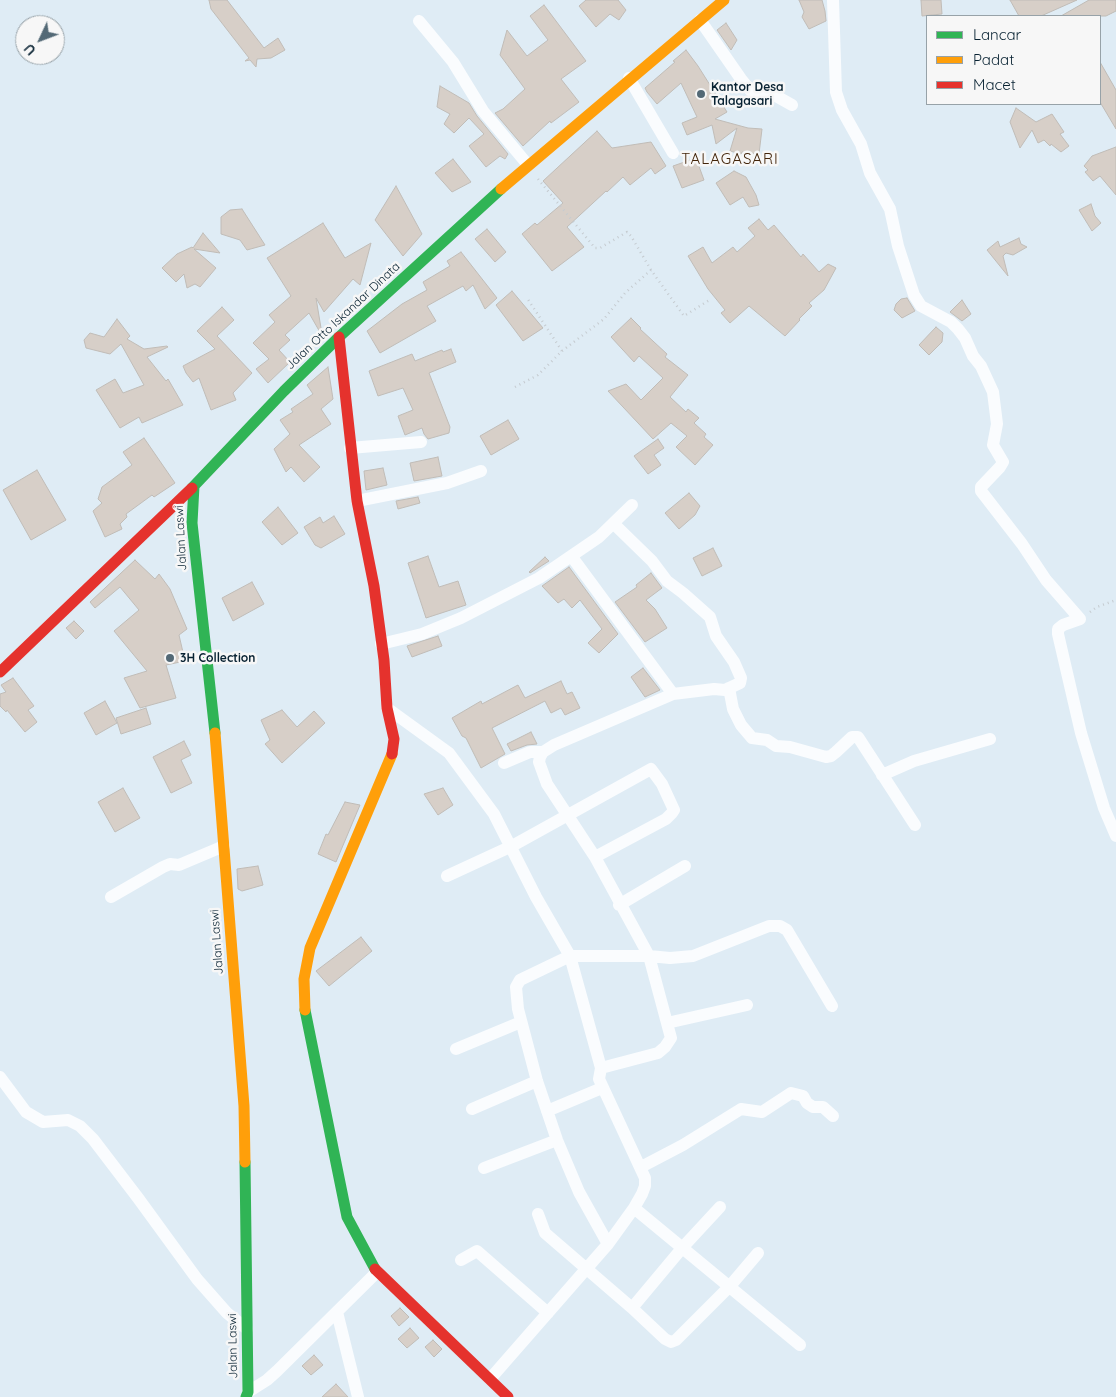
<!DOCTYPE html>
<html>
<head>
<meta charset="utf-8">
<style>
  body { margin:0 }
  #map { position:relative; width:1116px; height:1397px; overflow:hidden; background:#dfecf5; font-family:Quicksand,sans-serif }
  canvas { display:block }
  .legend { position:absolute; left:926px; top:15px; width:175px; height:90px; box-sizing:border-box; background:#f7f7f7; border:1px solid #97a2a8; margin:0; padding:6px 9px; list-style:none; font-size:15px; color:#082232 }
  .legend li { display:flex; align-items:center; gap:10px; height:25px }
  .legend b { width:25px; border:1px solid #97a2a8 }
  .north { position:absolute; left:15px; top:15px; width:50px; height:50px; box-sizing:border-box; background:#f7f7f7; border:1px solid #97a2a8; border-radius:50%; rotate:227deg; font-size:14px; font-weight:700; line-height:20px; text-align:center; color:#082232 }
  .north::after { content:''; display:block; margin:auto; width:18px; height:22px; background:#536976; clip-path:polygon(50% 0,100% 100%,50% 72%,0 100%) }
</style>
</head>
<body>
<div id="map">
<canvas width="1116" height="1397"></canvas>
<ul class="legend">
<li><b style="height:6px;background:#30b455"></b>Lancar</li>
<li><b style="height:6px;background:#ff9f0a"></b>Padat</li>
<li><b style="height:6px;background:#e5322d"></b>Macet</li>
</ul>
<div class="north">U</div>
</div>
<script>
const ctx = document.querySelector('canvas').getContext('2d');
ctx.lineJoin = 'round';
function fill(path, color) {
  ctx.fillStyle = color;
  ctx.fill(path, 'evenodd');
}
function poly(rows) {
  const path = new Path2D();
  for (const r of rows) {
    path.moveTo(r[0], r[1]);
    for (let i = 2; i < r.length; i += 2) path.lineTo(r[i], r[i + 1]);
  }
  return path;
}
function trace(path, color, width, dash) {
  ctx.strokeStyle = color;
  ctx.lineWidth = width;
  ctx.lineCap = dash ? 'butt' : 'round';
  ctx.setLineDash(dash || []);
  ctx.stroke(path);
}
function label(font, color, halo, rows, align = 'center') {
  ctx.font = font + ' Quicksand,sans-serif';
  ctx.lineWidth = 5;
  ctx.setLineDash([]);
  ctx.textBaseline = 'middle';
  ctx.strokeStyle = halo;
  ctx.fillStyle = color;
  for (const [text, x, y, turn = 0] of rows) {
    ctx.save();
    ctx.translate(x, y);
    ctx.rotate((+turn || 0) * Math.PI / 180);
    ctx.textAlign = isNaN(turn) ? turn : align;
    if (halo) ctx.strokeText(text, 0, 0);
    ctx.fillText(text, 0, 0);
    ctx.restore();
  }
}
const building = poly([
  [209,0,227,0,264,48,278,38,285,50,271,58,257,59,256,67,250,60,245,61,249,58,211,9,209,0],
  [586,0,618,0,626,10,619,20,610,14,596,27,579,6,586,0],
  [799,0,822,0,825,11,826,21,809,29,802,17,804,12,799,0],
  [921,0,941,0,942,14,922,16,921,0],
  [1010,0,1077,0,1041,16,1019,16,1010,0],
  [1089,0,1116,0,1116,11,1106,16,1061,16,1089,0],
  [544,5,586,61,561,79,579,102,551,123,550,121,523,146,495,113,503,109,525,89,500,55,507,30,527,56,548,40,530,16,544,5],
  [726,23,737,40,731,50,717,30,726,23],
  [686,50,698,66,727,112,715,119,748,128,762,129,759,154,742,152,741,154,730,151,737,128,716,144,712,125,687,135,682,123,697,117,681,83,657,104,647,92,645,88,675,62,673,61,686,50],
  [1100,62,1116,90,1116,129,1100,102,1100,62],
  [440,86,469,103,477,116,508,154,505,159,500,156,486,167,469,146,484,134,469,118,454,133,444,124,450,114,437,107,440,86],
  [1016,108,1036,122,1052,114,1064,132,1060,134,1069,146,1061,152,1051,144,1050,146,1044,140,1038,143,1032,130,1020,148,1010,122,1016,108],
  [597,131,612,148,651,142,666,166,655,174,651,168,630,185,623,177,607,192,606,191,567,227,584,247,552,271,522,234,535,223,537,225,563,203,543,181,597,131],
  [1116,147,1116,195,1100,176,1093,181,1085,172,1088,170,1084,166,1092,156,1116,147],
  [696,158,704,180,682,188,673,166,696,158],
  [453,159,471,182,452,192,435,173,453,159],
  [734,171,746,177,756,195,759,205,749,207,743,197,730,205,716,183,734,171],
  [396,186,422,234,403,256,375,220,396,186],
  [1091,204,1095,216,1101,223,1092,231,1079,210,1091,204],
  [242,209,265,245,247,250,240,240,221,234,221,217,230,210,242,209],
  [759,219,768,230,774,225,801,257,803,254,819,272,828,264,836,268,824,290,809,303,812,306,799,319,800,320,785,336,749,306,730,323,721,313,725,310,708,289,688,256,703,247,712,263,733,247,737,252,755,236,748,228,759,219],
  [323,223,345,258,371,243,360,285,353,279,324,312,316,298,322,334,321,334,309,313,285,335,290,340,279,350,290,362,268,383,256,369,269,359,253,343,275,322,269,315,291,296,267,258,323,223],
  [487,229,506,252,495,262,475,239,487,229],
  [203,233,220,253,194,249,216,268,200,287,195,284,187,288,184,274,176,282,162,268,177,254,192,247,193,248,203,233],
  [1019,238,1021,244,1027,247,1013,255,1006,253,1003,256,1008,276,987,250,998,241,1000,247,1019,238],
  [461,252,497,298,485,309,473,285,466,291,463,286,427,306,436,321,380,353,367,331,402,304,427,290,423,282,450,266,447,261,461,252],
  [512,291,543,328,523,341,496,305,512,291],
  [907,298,915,311,902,318,894,310,896,304,901,299,907,298],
  [962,300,971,314,962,321,950,312,962,300],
  [222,307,234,320,217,336,252,373,233,393,236,400,211,410,199,378,193,382,186,373,183,366,215,349,197,331,222,307],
  [631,318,641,328,640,329,667,354,665,357,688,375,670,397,686,412,688,409,699,418,694,423,706,434,704,437,713,445,695,465,676,447,687,436,671,423,653,439,608,391,626,384,641,400,663,378,639,356,634,362,611,337,631,318],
  [117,319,130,336,127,339,144,349,167,346,168,347,147,357,166,381,168,379,183,405,142,423,139,417,120,428,96,390,115,379,123,393,144,385,121,344,110,354,86,348,84,340,90,333,104,337,117,319],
  [936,327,943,333,942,342,929,355,919,345,936,327],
  [451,349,456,362,429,373,450,427,449,433,428,439,424,434,422,428,405,435,398,416,413,410,403,388,378,396,369,371,412,354,415,361,442,350,443,352,451,349],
  [328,367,333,399,321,409,331,424,299,445,320,467,304,482,291,467,286,472,274,449,290,434,280,420,293,412,291,409,313,394,307,385,328,367],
  [508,420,519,439,491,455,480,436,508,420],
  [144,438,175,483,154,497,152,495,126,514,127,517,120,524,122,529,105,537,93,511,102,503,98,499,102,487,132,465,123,452,144,438],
  [658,439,664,448,654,455,661,465,648,474,634,456,658,439],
  [438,457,442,476,414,481,410,463,438,457],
  [383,468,387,485,366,490,364,471,383,468],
  [37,470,66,520,31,540,3,490,37,470],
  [689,493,700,506,695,515,679,529,665,513,689,493],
  [418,497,420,503,398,509,396,501,418,497],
  [278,507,298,533,282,545,262,522,278,507],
  [334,516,345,534,321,548,315,545,304,527,320,517,323,523,334,516],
  [713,548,722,566,702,576,693,558,713,548],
  [428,556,439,587,458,581,466,605,426,618,408,563,428,556],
  [545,557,549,561,530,573,529,572,545,557],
  [135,560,155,579,159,574,170,589,187,629,179,635,185,661,166,665,176,698,140,708,124,678,147,671,114,631,139,610,120,587,95,608,90,602,135,560],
  [569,567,618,634,599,653,588,643,602,629,580,600,572,608,564,599,558,603,542,586,569,567],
  [651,573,662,588,646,600,655,609,667,628,645,642,615,602,637,587,636,585,651,573],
  [252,582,264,604,233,621,222,598,252,582],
  [74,621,84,631,76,639,66,628,74,621],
  [438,636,442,646,412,657,407,646,438,636],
  [643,668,660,690,645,697,631,677,643,668],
  [13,678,34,706,28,710,37,722,25,732,7,710,6,712,0,706,0,694,6,692,1,685,13,678],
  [561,681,567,694,572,692,580,708,565,715,561,708,551,713,545,701,492,728,505,754,481,768,466,738,462,736,452,718,481,701,482,704,518,685,525,698,561,681],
  [105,701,117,723,96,735,84,713,105,701],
  [146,708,151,724,121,734,116,718,146,708],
  [282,710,297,727,314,711,325,723,282,763,265,744,270,740,261,720,282,710],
  [531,732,537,744,527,745,511,751,507,744,531,732],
  [184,741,191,755,181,760,192,783,171,793,153,757,184,741],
  [123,788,140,818,115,832,98,802,123,788],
  [443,788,453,805,438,815,424,794,443,788],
  [345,802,360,805,336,862,318,854,326,834,328,835,345,802],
  [258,866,263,885,242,891,238,889,237,869,258,866],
  [361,937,372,951,329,986,316,971,361,937],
  [400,1308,409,1317,399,1326,391,1316,400,1308],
  [410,1328,419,1338,407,1348,398,1339,410,1328],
  [433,1340,442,1349,434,1357,425,1347,433,1340],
  [314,1355,323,1365,311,1375,302,1366,314,1355],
  [336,1384,348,1397,322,1397,336,1384]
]);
fill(building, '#d7cfc8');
trace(building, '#c0bcb7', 1);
trace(poly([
  [538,179,595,248,600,248,627,232,631,236,651,270],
  [562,351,604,319,625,293,651,270,684,316,711,299],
  [515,387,538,375,562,351,527,298],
  [1090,612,1097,607,1116,600]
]), '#c5cbd0', 2.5, [1, 4]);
trace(poly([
  [833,0,836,92,842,110,861,144,870,173,890,209,898,246,914,295,921,306,951,322,958,329,965,338,973,356,981,366,993,392,997,424,993,445,1003,462,1000,467,981,487,981,491,1022,544,1046,580,1080,619,1063,625,1058,629,1058,634,1081,733,1104,808,1116,836],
  [700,20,741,79,750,90,757,94,776,96,792,105],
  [419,21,453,62,483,111,528,165],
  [629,78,673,153],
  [350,448,421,442],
  [357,501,447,483,481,471],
  [572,557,673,694],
  [381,644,422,634,461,618,539,578,599,537,632,505],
  [729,688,733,709,741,725,752,738,767,740,776,746,790,747,826,757,831,756,836,752,852,737,858,737,915,825],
  [387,708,449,753,494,814,536,897,570,956,601,1068,599,1079,645,1178,645,1186,642,1194,634,1208,608,1244,490,1379],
  [504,763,530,752,543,752],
  [882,775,914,761,990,739],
  [447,876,512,846,651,769,662,784,674,810,672,813,666,819,595,857],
  [111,897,163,867,170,864,179,865,224,846],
  [619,905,685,866],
  [667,1023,747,1005],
  [456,1049,521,1022],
  [601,1068,658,1053,665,1047,671,1038,649,956,595,857,547,784,539,762,540,757,543,752,554,745,673,694,714,689,725,690,740,683,741,678,734,662,716,636,710,617,683,593,667,581,652,561,614,524],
  [0,1077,26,1112,43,1122,68,1120,80,1126,93,1139,138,1198,197,1279,227,1313,247,1329],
  [472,1109,537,1081],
  [547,1111,602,1088],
  [641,1167,683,1145,741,1109,762,1112,791,1093,803,1096,807,1103,813,1107,823,1107,833,1116],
  [484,1168,557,1140],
  [634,1208,800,1345],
  [538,1214,545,1233,632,1308,665,1339,671,1342,676,1340,730,1286,758,1253],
  [608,1244,579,1192,557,1140,537,1081,518,1009,516,987,520,980,570,956,649,956,670,958,693,956,769,926,780,926,787,930,832,1006],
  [461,1260,477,1251,548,1313],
  [632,1308,683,1247,720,1207],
  [337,1312,358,1397],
  [248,1392,267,1380,277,1371,377,1272]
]), '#fafcfe', 12);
trace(poly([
  [194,486,192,523,215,733],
  [192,488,284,391,339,337,501,189],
  [305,1010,347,1217,375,1269],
  [245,1162,248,1392,246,1397]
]), '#30b455', 11);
trace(poly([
  [501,189,724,0],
  [215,733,244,1106,245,1162],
  [305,1010,304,979,310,948,392,754]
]), '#ff9f0a', 11);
trace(poly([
  [339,337,357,501,374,586,384,660,387,708,394,739,392,754],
  [0,672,192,488],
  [375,1269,508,1397]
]), '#e5322d', 11);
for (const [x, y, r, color] of [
  [701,94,5,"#536976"],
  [170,658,5,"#536976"]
]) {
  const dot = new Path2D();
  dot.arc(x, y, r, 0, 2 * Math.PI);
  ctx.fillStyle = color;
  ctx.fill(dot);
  trace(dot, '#f7f7f7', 2);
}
label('bold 12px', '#082232', '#f7f7f7', [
  ["Kantor Desa",711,87],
  ["Talagasari",711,101],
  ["3H Collection",180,658]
], 'left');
label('12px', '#082232', '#f7f7f7', [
  ["Jalan Otto Iskandar Dinata",343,316,-43],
  ["Jalan Laswi",181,538,-93],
  ["Jalan Laswi",217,942,-94],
  ["Jalan Laswi",233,1346,-91]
]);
ctx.letterSpacing = '1px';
label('15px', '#44260b', '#f7f7f7', [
  ["TALAGASARI",730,159]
]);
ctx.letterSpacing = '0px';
</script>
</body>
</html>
